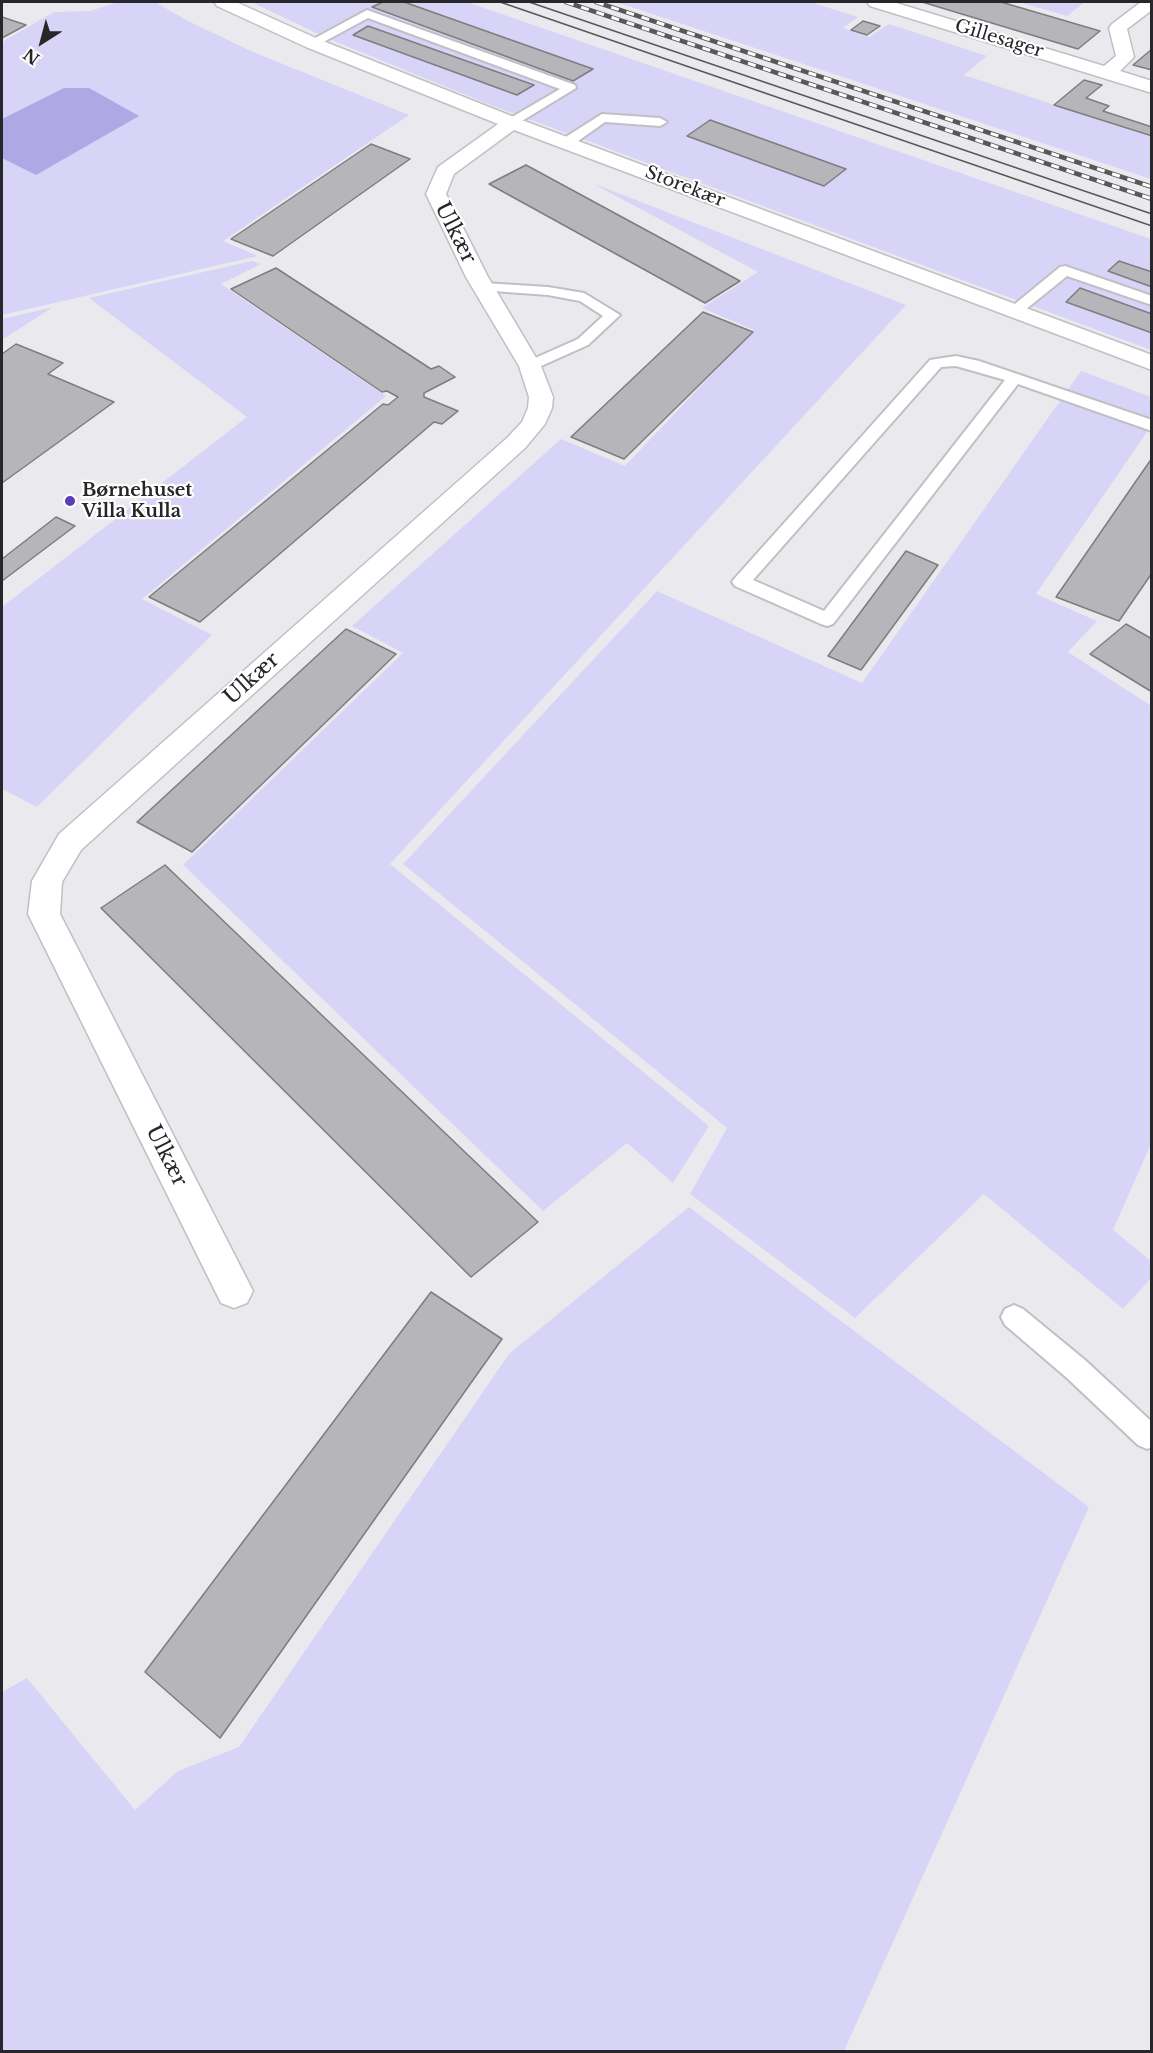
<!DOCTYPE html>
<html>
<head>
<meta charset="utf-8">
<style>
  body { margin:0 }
  #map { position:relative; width:1153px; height:2053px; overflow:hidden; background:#eaeaee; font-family:"Libre Baskerville",serif }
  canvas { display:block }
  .frame { position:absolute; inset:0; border:3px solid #272628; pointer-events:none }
  .north { position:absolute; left:12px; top:12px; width:60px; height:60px; -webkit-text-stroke:4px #fff; paint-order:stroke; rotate:216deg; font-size:16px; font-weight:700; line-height:24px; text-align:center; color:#272628 }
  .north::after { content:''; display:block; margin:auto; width:21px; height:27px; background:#272628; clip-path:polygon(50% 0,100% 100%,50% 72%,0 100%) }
</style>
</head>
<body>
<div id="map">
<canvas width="1153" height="2053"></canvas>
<div class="frame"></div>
<div class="north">N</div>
</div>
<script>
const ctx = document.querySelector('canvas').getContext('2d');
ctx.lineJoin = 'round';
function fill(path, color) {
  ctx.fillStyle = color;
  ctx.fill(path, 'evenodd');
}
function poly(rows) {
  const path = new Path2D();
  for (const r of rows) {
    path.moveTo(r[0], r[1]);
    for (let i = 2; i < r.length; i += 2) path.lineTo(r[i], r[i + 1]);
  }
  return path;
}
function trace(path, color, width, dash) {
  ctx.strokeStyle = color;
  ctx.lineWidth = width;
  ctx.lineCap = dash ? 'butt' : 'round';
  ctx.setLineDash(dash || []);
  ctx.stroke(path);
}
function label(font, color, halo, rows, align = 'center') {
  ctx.font = font + ' "Libre Baskerville",serif';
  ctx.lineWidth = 4.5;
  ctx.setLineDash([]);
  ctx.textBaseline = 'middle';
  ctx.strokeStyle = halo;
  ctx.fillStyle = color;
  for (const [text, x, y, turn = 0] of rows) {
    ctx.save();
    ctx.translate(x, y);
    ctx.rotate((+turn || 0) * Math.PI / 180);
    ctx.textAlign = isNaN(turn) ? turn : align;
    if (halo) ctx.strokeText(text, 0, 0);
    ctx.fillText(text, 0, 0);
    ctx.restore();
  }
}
fill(poly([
  [118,2,155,2,188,21,253,52,409,115,223,241,258,256,2,315,2,42,54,12,90,11],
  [251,2,467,2,1151,239,1151,350,488,104,329,39],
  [616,2,810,2,858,17,843,28,869,37,889,24,987,56,964,75,1151,137,1151,179],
  [1018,2,1085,2,1067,16],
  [592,183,906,305,390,864,709,1126,673,1183,627,1143,543,1211,183,865,403,653,352,626,561,439,625,466,754,330,702,308,758,272],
  [252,261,261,264,221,284,386,396,142,599,212,635,37,807,2,789,2,607,247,417,89,298],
  [53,307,2,340,2,319],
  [1081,371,1151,397,1151,426,1036,594,1097,621,1068,652,1151,706,1151,1144,1113,1230,1151,1261,1152,1277,1123,1309,984,1194,855,1318,690,1194,727,1128,403,864,657,591,862,683],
  [689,1207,1089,1507,844,2051,2,2051,2,1692,27,1678,135,1810,178,1771,239,1747,509,1354]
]), '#d7d4f7');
fill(poly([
  [64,88,89,88,139,116,36,175,2,158,2,119]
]), '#aea8e5');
const building = poly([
  [383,2,404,2,593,69,573,81,372,7,383,2],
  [922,2,1001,2,1100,31,1078,49,922,2],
  [2,17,26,25,2,38,2,17],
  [863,21,880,26,867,35,851,30,863,21],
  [368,26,534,85,517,95,353,35,368,26],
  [1152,49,1152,70,1133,65,1152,49],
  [1084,80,1102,85,1086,98,1109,106,1103,111,1152,127,1152,136,1054,105,1084,80],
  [710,120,846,169,824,186,687,136,710,120],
  [371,144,410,159,273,256,231,239,371,144],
  [526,165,740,281,705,303,489,184,526,165],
  [1119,261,1152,272,1152,287,1108,271,1119,261],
  [276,268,431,369,439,366,455,377,424,393,424,397,458,411,442,424,434,422,200,622,149,597,383,404,388,405,398,397,387,391,382,392,231,289,276,268],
  [1080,288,1152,314,1152,333,1066,302,1080,288],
  [703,312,753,332,624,459,571,437,703,312],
  [16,344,63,363,48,374,114,402,2,483,2,354,16,344],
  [1152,458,1152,573,1119,621,1056,597,1152,458],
  [56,517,75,526,2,581,2,559,56,517],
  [906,551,938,565,861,670,828,656,906,551],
  [1126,624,1152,639,1152,692,1090,654,1126,624],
  [346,629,396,654,192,852,137,822,346,629],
  [165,865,538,1222,471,1277,101,908,165,865],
  [431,1292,502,1339,220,1738,145,1672,431,1292]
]);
fill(building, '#b6b6ba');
trace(building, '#7d7d81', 1.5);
const service = poly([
  [367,10,575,85,576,88,512,127,507,126,505,123,507,120,560,89,368,18,316,46,312,47,306,43,367,10],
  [602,114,660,118,667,122,660,126,605,122,571,146,561,146,559,143,561,140,602,114],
  [1065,266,1152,296,1152,305,1067,276,1020,314,1010,314,1007,311,1010,308,1060,267,1065,266],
  [484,283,548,287,584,293,620,315,588,345,530,371,522,366,524,363,578,339,603,316,580,301,548,295,479,290,477,287,484,283],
  [956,356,979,361,1152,420,1152,431,1018,384,833,624,827,626,821,624,735,586,732,582,735,578,930,360,956,356],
  [956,366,1005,380,824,611,753,580,941,367,956,366],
  [1014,1305,1023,1309,1085,1360,1152,1422,1152,1447,1147,1449,1138,1445,1067,1378,1005,1325,1001,1317,1005,1309,1014,1305]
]);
const minor = poly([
  [214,2,236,2,318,39,519,119,1152,355,1152,370,514,130,454,174,446,194,488,277,541,366,553,397,552,408,545,424,525,448,81,850,62,882,60,914,253,1291,247,1303,234,1308,221,1303,28,914,32,881,59,834,507,438,522,422,528,408,529,397,519,366,466,277,426,194,438,167,498,124,306,47,217,6,214,2],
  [867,2,893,2,1104,66,1116,56,1109,28,1112,24,1141,2,1152,2,1152,10,1127,29,1134,57,1120,71,1152,81,1152,93,870,6,867,2]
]);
trace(service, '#c0c0c4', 4);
trace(minor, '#c0c0c4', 3);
fill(service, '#fff');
fill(minor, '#fff');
trace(poly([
  [500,2,1152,226],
  [529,2,1152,214]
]), '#58585a', 1.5);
const rail = poly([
  [566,2,1152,199],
  [596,2,1152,187]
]);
trace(rail, '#58585a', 4.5);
trace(rail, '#fff', 3, [8]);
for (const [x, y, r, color] of [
  [70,501,6,"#5b3db5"]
]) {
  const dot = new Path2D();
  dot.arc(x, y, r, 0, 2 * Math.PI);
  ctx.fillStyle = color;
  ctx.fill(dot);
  trace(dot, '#fff', 2);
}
label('18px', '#272628', '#fff', [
  ["Gillesager",999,39,17],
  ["Storekær",685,187,21]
]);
label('bold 18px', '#272628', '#fff', [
  ["Børnehuset",82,491],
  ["Villa Kulla",82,512]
], 'left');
label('21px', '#272628', '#fff', [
  ["Ulkær",455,233,63],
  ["Ulkær",252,679,-42],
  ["Ulkær",166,1156,63]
]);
</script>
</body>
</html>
